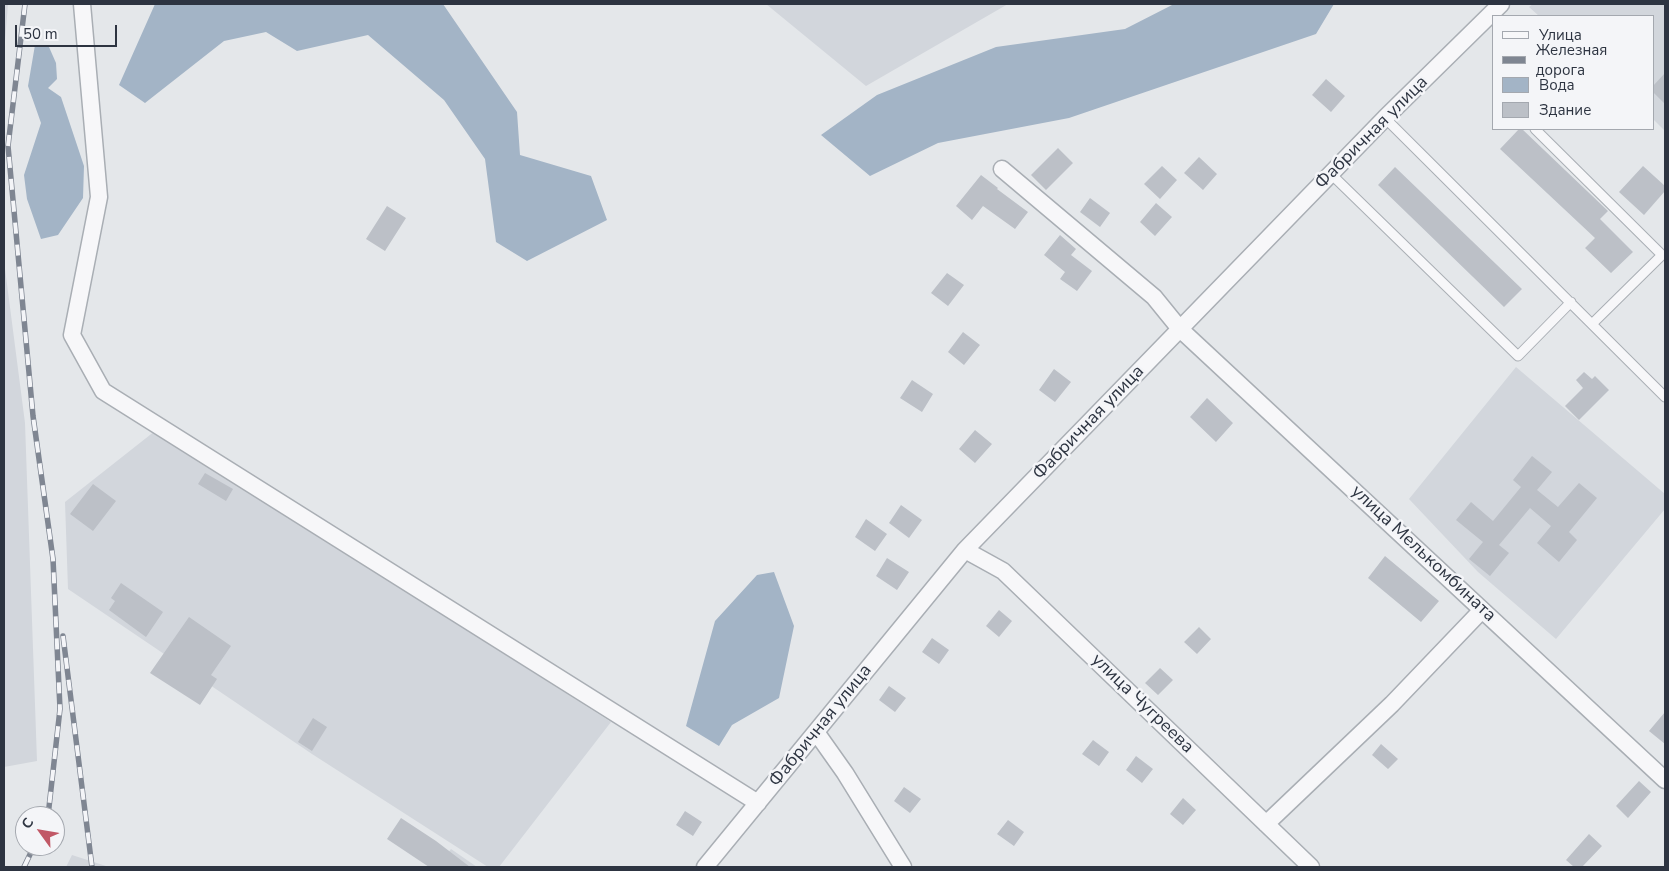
<!DOCTYPE html>
<html>
<head>
<meta charset="utf-8">
<style>
  body { margin:0 }
  #map { position:relative; width:1669px; height:871px; overflow:hidden; background:#e4e7ea; font-family:"Nunito Sans",sans-serif }
  canvas { display:block }
  .frame { position:absolute; inset:0; border:5px solid #2d3441; pointer-events:none }
  .legend { position:absolute; left:1492px; top:15px; width:162px; height:115px; box-sizing:border-box; background:#f4f5f8; border:1px solid #a4a8af; margin:0; padding:6px 9px; list-style:none; font-size:15px; color:#2d3441 }
  .legend li { display:flex; align-items:center; gap:10px; height:25px }
  .legend b { width:25px; border:1px solid #a4a8af }
  .north { position:absolute; left:15px; top:806px; width:50px; height:50px; box-sizing:border-box; background:#f4f5f8; border:1px solid #a4a8af; border-radius:50%; rotate:302deg; font-size:14px; font-weight:700; line-height:20px; text-align:center; color:#2d3441 }
  .north::after { content:''; display:block; margin:auto; width:18px; height:22px; background:#c15866; clip-path:polygon(50% 0,100% 100%,50% 72%,0 100%) }
  .scale { position:absolute; left:15px; top:25px; width:102px; height:22px; box-sizing:border-box; border:2px solid #2d3441; border-top:0; padding-left:6px; font-size:15px; line-height:18px; white-space:nowrap; color:#2d3441; -webkit-text-stroke:4px #f4f5f8; paint-order:stroke }
</style>
</head>
<body>
<div id="map">
<canvas width="1669" height="871"></canvas>
<div class="frame"></div>
<ul class="legend">
<li><b style="height:6px;background:#f7f7f9"></b>Улица</li>
<li><b style="height:6px;background:#7f8692"></b>Железная дорога</li>
<li><b style="height:14px;background:#a3b4c6"></b>Вода</li>
<li><b style="height:14px;background:#bcc0c7"></b>Здание</li>
</ul>
<div class="north">С</div>
<div class="scale">50 m</div>
</div>
<script>
const ctx = document.querySelector('canvas').getContext('2d');
ctx.lineJoin = 'round';
function fill(path, color) {
  ctx.fillStyle = color;
  ctx.fill(path, 'evenodd');
}
function poly(rows) {
  const path = new Path2D();
  for (const r of rows) {
    path.moveTo(r[0], r[1]);
    for (let i = 2; i < r.length; i += 2) path.lineTo(r[i], r[i + 1]);
  }
  return path;
}
function trace(path, color, width, dash) {
  ctx.strokeStyle = color;
  ctx.lineWidth = width;
  ctx.lineCap = dash ? 'butt' : 'round';
  ctx.setLineDash(dash || []);
  ctx.stroke(path);
}
function label(font, color, halo, rows, align = 'center') {
  ctx.font = font + ' "Nunito Sans",sans-serif';
  ctx.lineWidth = 5;
  ctx.setLineDash([]);
  ctx.textBaseline = 'middle';
  ctx.strokeStyle = halo;
  ctx.fillStyle = color;
  for (const [text, x, y, turn = 0] of rows) {
    ctx.save();
    ctx.translate(x, y);
    ctx.rotate((+turn || 0) * Math.PI / 180);
    ctx.textAlign = isNaN(turn) ? turn : align;
    if (halo) ctx.strokeText(text, 0, 0);
    ctx.fillText(text, 0, 0);
    ctx.restore();
  }
}
fill(poly([
  [4,4,8,4,4,54],
  [766,4,1008,4,866,86],
  [1533,4,1665,4,1665,131,1653,119,1653,16,1539,16,1529,7],
  [4,261,25,423,37,761,4,767],
  [1516,367,1665,494,1665,509,1556,639,1478,572,1409,499],
  [155,431,611,722,499,867,488,867,312,754,68,589,65,502],
  [451,849,477,867,437,867],
  [72,855,109,867,66,867]
]), '#d2d6dc');
fill(poly([
  [155,4,443,4,517,112,520,155,591,176,607,220,527,261,496,242,485,159,444,100,368,35,297,51,266,32,224,41,145,103,119,85],
  [1174,4,1334,4,1316,34,1069,118,938,143,870,176,821,135,877,95,996,47,1125,29],
  [35,45,49,47,56,63,57,79,48,88,61,97,84,166,83,198,58,235,41,239,27,199,24,175,41,123,28,86],
  [774,572,794,626,779,698,732,725,719,746,686,726,715,621,757,575]
]), '#a3b4c6');
fill(poly([
  [1665,73,1665,104,1653,92,1653,86],
  [1326,79,1345,96,1331,112,1312,95],
  [1519,129,1522,129,1608,211,1600,219,1633,252,1611,273,1585,248,1595,238,1500,149],
  [1058,148,1073,163,1046,190,1031,175],
  [1199,157,1217,174,1203,190,1184,173],
  [1162,166,1177,180,1160,199,1144,184],
  [1643,166,1665,186,1665,191,1644,215,1619,192],
  [1395,167,1522,289,1504,307,1378,185],
  [981,175,998,188,997,189,1028,212,1015,229,983,206,972,220,956,206],
  [1090,198,1110,213,1100,227,1080,212],
  [1156,203,1172,217,1155,236,1140,222],
  [387,206,406,218,385,251,366,239],
  [1060,235,1076,249,1071,255,1092,271,1077,291,1060,279,1065,272,1044,255],
  [947,273,964,285,948,306,931,293],
  [963,332,980,345,964,365,948,352],
  [1054,369,1071,382,1055,402,1039,390],
  [1584,372,1592,379,1595,376,1609,390,1579,420,1565,406,1583,388,1576,380],
  [912,380,933,394,922,412,900,398],
  [1207,398,1233,423,1216,442,1190,417],
  [975,430,992,444,975,463,959,449],
  [1532,456,1552,472,1537,490,1558,507,1579,483,1597,498,1569,532,1577,540,1559,562,1537,543,1551,526,1530,508,1499,545,1509,553,1490,576,1469,559,1483,542,1456,520,1471,502,1493,521,1521,487,1513,480],
  [205,473,233,489,226,501,198,484],
  [93,484,116,501,93,531,70,514],
  [901,505,922,520,909,538,889,523],
  [866,519,887,534,875,551,855,537],
  [1385,556,1439,601,1421,622,1368,578],
  [887,558,909,572,897,590,876,576],
  [121,583,163,612,146,637,109,610,115,601,111,598],
  [999,610,1012,621,999,637,986,626],
  [189,617,231,646,211,675,217,679,200,705,150,673],
  [1199,627,1211,639,1197,654,1184,642],
  [932,638,949,650,939,664,922,652],
  [1160,668,1173,680,1158,695,1145,683],
  [889,686,906,698,895,712,879,700],
  [1665,712,1665,744,1649,731],
  [313,718,327,727,312,751,298,742],
  [1093,740,1109,752,1099,766,1082,754],
  [1381,744,1398,759,1388,769,1372,755],
  [1136,756,1153,769,1142,783,1126,770],
  [1639,781,1651,792,1628,818,1616,806],
  [904,787,921,799,910,813,894,801],
  [1183,798,1196,810,1183,825,1170,814],
  [685,811,702,822,693,836,676,825],
  [401,818,436,841,470,867,429,867,387,839],
  [1008,820,1024,832,1014,846,997,834],
  [1589,834,1602,846,1582,867,1574,867,1566,860]
]), '#bcc0c7');
const service = poly([
  [1385,118,1665,397],
  [1535,129,1662,255,1592,324],
  [1331,174,1518,356,1571,302]
]);
const minor = poly([
  [82,4,99,197,72,335,103,391,758,803],
  [1002,169,1154,297,1180,329,1665,780],
  [965,550,1003,571,1311,867],
  [816,732,845,773,903,867],
  [1266,824,1392,704,1482,610],
  [705,867,965,550,1385,118,1501,4]
]);
trace(service, '#a9aeb4', 11);
trace(minor, '#a9aeb4', 19);
trace(service, '#f7f7f9', 9);
trace(minor, '#f7f7f9', 16);
const rail = poly([
  [25,4,8,146,33,416,53,559,60,709,48,816],
  [63,636,92,867],
  [24,867,34,846]
]);
trace(rail, '#7f8692', 5.5);
trace(rail, '#f4f5f8', 4, [11]);
label('18px', '#2d3441', '#f4f5f8', [
  ["Фабричная улица",1372,133,-45],
  ["Фабричная улица",1089,423,-46],
  ["улица Мелькомбината",1423,554,43],
  ["улица Чугреева",1142,704,44],
  ["Фабричная улица",821,726,-51]
]);
</script>
</body>
</html>
